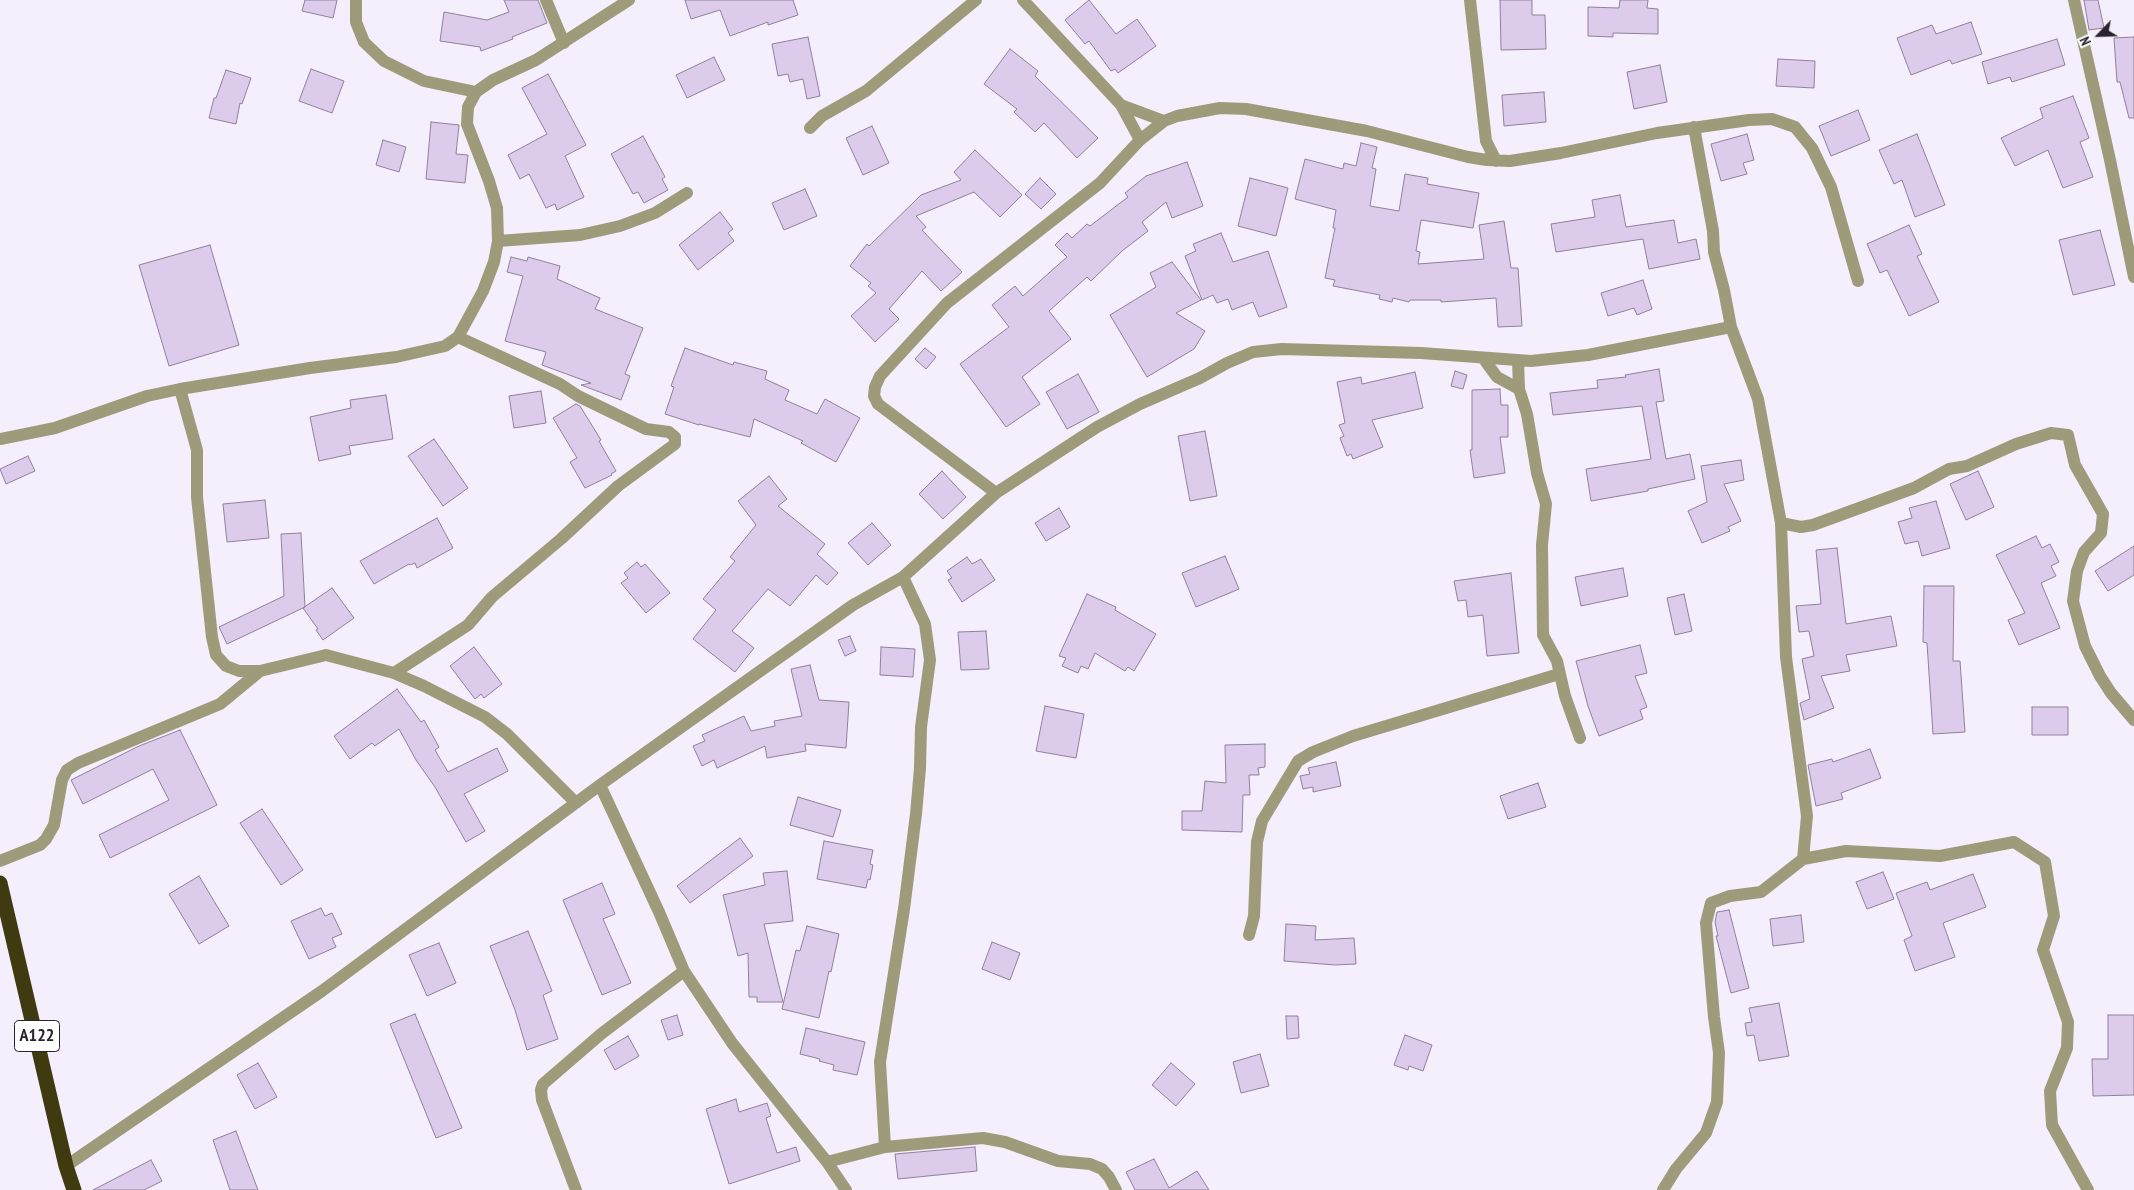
<!DOCTYPE html>
<html>
<head>
<meta charset="utf-8">
<style>
  body { margin:0 }
  #map { position:relative; width:2134px; height:1190px; overflow:hidden; background:#f5eefc; font-family:"PT Sans Narrow",sans-serif }
  canvas { display:block }
  .north { position:absolute; left:2074px; top:10px; width:50px; height:50px; -webkit-text-stroke:4px #fff; paint-order:stroke; rotate:246deg; font-size:14px; font-weight:700; line-height:20px; text-align:center; color:#29232f }
  .north::after { content:''; display:block; margin:auto; width:18px; height:22px; background:#29232f; clip-path:polygon(50% 0,100% 100%,50% 72%,0 100%) }
</style>
</head>
<body>
<div id="map">
<canvas width="2134" height="1190"></canvas>
<div class="north">N</div>
</div>
<script>
const ctx = document.querySelector('canvas').getContext('2d');
ctx.lineJoin = 'round';
function fill(path, color) {
  ctx.fillStyle = color;
  ctx.fill(path, 'evenodd');
}
function poly(rows) {
  const path = new Path2D();
  for (const r of rows) {
    path.moveTo(r[0], r[1]);
    for (let i = 2; i < r.length; i += 2) path.lineTo(r[i], r[i + 1]);
  }
  return path;
}
function trace(path, color, width, dash) {
  ctx.strokeStyle = color;
  ctx.lineWidth = width;
  ctx.lineCap = dash ? 'butt' : 'round';
  ctx.setLineDash(dash || []);
  ctx.stroke(path);
}
function label(font, color, halo, rows, align = 'center') {
  ctx.font = font + ' "PT Sans Narrow",sans-serif';
  ctx.lineWidth = 5;
  ctx.setLineDash([]);
  ctx.textBaseline = 'middle';
  ctx.strokeStyle = halo;
  ctx.fillStyle = color;
  for (const [text, x, y, turn = 0] of rows) {
    ctx.save();
    ctx.translate(x, y);
    ctx.rotate((+turn || 0) * Math.PI / 180);
    ctx.textAlign = isNaN(turn) ? turn : align;
    if (halo) ctx.strokeText(text, 0, 0);
    ctx.fillText(text, 0, 0);
    ctx.restore();
  }
}
const building = poly([
  [305,0,337,0,333,18,302,11,305,0],
  [504,0,538,0,547,23,512,37,513,39,481,51,480,47,440,41,444,12,487,20,509,12,504,0],
  [685,0,793,0,798,15,768,25,768,22,730,36,720,10,691,19,685,0],
  [1089,0,1116,34,1137,19,1156,46,1118,73,1115,69,1111,71,1089,41,1085,44,1065,20,1089,0],
  [1500,0,1532,0,1532,15,1545,15,1546,49,1501,50,1500,0],
  [1620,0,1648,0,1647,8,1658,9,1658,34,1613,33,1613,37,1588,36,1588,7,1619,8,1620,0],
  [2084,0,2098,0,2104,28,2089,30,2084,0],
  [1971,22,1982,54,1952,64,1950,60,1911,75,1897,38,1932,25,1936,34,1971,22],
  [808,37,820,96,807,99,803,79,790,82,788,74,778,76,772,44,808,37],
  [2134,37,2134,118,2129,118,2120,82,2117,82,2114,38,2134,37],
  [2057,39,2065,65,2012,82,2010,77,1988,84,1982,62,2057,39],
  [1010,49,1038,71,1035,76,1098,138,1077,158,1044,123,1035,132,1014,112,1017,109,984,84,1010,49],
  [714,57,725,80,687,98,676,75,714,57],
  [1778,59,1815,61,1814,88,1776,86,1778,59],
  [1660,65,1667,102,1634,109,1627,72,1660,65],
  [311,69,344,81,332,113,299,101,311,69],
  [226,70,251,78,242,104,240,103,236,124,209,118,214,98,216,98,226,70],
  [548,74,586,145,565,156,584,197,557,210,555,204,546,208,529,174,520,179,508,155,547,134,522,88,548,74],
  [1544,92,1546,122,1504,126,1502,95,1544,92],
  [2073,96,2089,138,2080,142,2093,177,2063,188,2048,150,2015,166,2001,138,2043,118,2040,108,2073,96],
  [1858,110,1870,140,1831,156,1819,126,1858,110],
  [431,122,459,125,456,154,468,155,465,183,426,179,431,122],
  [872,126,889,163,863,175,846,138,872,126],
  [1747,134,1754,160,1743,163,1747,174,1721,181,1711,144,1747,134],
  [1917,134,1945,205,1915,217,1902,180,1894,184,1879,150,1917,134],
  [643,136,665,177,662,179,668,190,644,203,638,192,633,194,611,154,643,136],
  [383,140,406,147,399,172,376,165,383,140],
  [1361,143,1377,147,1372,168,1376,169,1370,206,1399,211,1405,174,1428,178,1427,184,1479,193,1473,228,1421,220,1416,251,1420,252,1418,264,1484,259,1479,225,1504,221,1511,268,1518,268,1522,326,1498,327,1496,298,1441,302,1441,300,1410,300,1409,302,1393,298,1392,302,1379,299,1380,295,1333,286,1335,280,1325,278,1335,228,1333,228,1336,210,1295,199,1305,159,1343,169,1344,163,1356,166,1361,143],
  [975,150,1022,195,1000,217,974,192,916,216,926,227,922,230,962,272,941,291,922,271,889,309,899,319,875,342,851,316,876,293,868,286,871,283,850,266,867,244,869,246,921,195,961,180,954,172,975,150],
  [1187,162,1203,206,1172,218,1166,202,1142,222,1148,231,1122,251,1091,281,1087,277,1049,311,1071,339,1022,377,1040,404,1006,427,960,364,1009,327,992,305,1015,286,1023,296,1067,257,1055,245,1067,233,1072,238,1087,224,1090,226,1128,197,1125,193,1146,176,1187,162],
  [1040,178,1056,194,1041,209,1025,194,1040,178],
  [1250,178,1288,188,1276,236,1238,226,1250,178],
  [805,189,817,216,784,230,772,203,805,189],
  [1620,195,1626,227,1674,220,1678,243,1696,239,1700,259,1649,269,1643,239,1556,252,1551,224,1595,217,1592,200,1620,195],
  [720,212,733,229,728,233,734,241,698,270,679,245,720,212],
  [1909,225,1922,254,1917,256,1939,302,1909,316,1887,270,1880,273,1867,244,1909,225],
  [2100,230,2115,285,2073,295,2059,240,2100,230],
  [1221,233,1233,262,1268,251,1287,307,1259,317,1253,302,1232,310,1228,299,1217,303,1213,295,1202,300,1185,256,1196,251,1193,244,1221,233],
  [210,245,239,345,169,366,139,265,210,245],
  [511,257,527,261,528,257,560,266,557,279,600,298,595,309,643,328,625,374,630,376,621,400,581,385,591,383,542,365,546,352,505,341,523,276,507,272,511,257],
  [1172,262,1201,300,1176,313,1205,331,1194,349,1147,377,1110,315,1156,287,1150,273,1172,262],
  [1643,280,1652,309,1637,315,1634,308,1608,316,1601,293,1643,280],
  [685,348,733,365,734,362,767,371,765,379,789,390,785,400,817,414,825,399,860,418,836,462,801,443,803,441,754,419,750,437,699,424,699,425,665,414,674,387,671,386,685,348],
  [925,348,936,357,926,369,915,359,925,348],
  [1659,369,1664,401,1656,402,1666,459,1690,454,1695,479,1648,489,1648,491,1591,501,1586,469,1651,459,1642,406,1553,415,1550,393,1598,388,1597,380,1626,377,1625,375,1659,369],
  [1455,371,1467,375,1463,389,1451,386,1455,371],
  [1415,372,1423,408,1372,420,1383,447,1353,459,1351,454,1347,456,1340,438,1344,436,1339,425,1345,423,1337,382,1361,377,1362,384,1415,372],
  [1078,374,1099,412,1067,429,1046,392,1078,374],
  [1500,389,1501,405,1508,405,1508,437,1500,437,1505,473,1474,478,1470,450,1472,450,1472,390,1500,389],
  [541,391,546,423,514,428,509,396,541,391],
  [386,395,393,439,349,446,351,454,319,461,310,417,351,408,350,400,386,395],
  [576,404,580,406,601,440,599,441,616,471,611,474,612,475,585,488,570,462,577,458,553,418,576,404],
  [1205,431,1217,496,1190,501,1178,436,1205,431],
  [434,439,468,488,443,506,408,456,434,439],
  [28,456,35,471,6,484,0,469,28,456],
  [1741,460,1744,480,1724,484,1741,521,1728,527,1730,531,1702,543,1688,511,1707,502,1701,466,1741,460],
  [942,471,966,497,943,519,919,494,942,471],
  [1978,471,1994,507,1966,520,1950,484,1978,471],
  [769,476,787,499,778,506,825,544,817,554,838,573,827,585,816,575,790,606,768,589,732,631,754,648,735,672,693,639,716,610,703,599,735,561,730,557,756,525,738,501,769,476],
  [265,500,269,538,227,542,223,504,265,500],
  [1936,501,1950,548,1922,556,1918,541,1905,544,1898,522,1912,518,1909,508,1936,501],
  [1059,508,1070,527,1046,541,1035,523,1059,508],
  [437,518,453,548,417,568,415,563,410,565,409,564,374,584,360,561,437,518],
  [872,523,891,545,868,565,848,543,872,523],
  [301,533,305,607,227,644,219,627,284,596,281,534,301,533],
  [2036,536,2042,548,2050,544,2059,562,2051,566,2056,576,2041,583,2060,628,2019,645,2008,620,2025,613,1996,555,2036,536],
  [2134,546,2134,575,2108,591,2095,571,2134,546],
  [1837,548,1846,624,1891,616,1897,646,1846,655,1850,671,1821,676,1834,708,1804,720,1800,703,1810,699,1802,659,1814,656,1809,631,1799,632,1796,606,1821,604,1816,550,1837,548],
  [1225,556,1239,589,1196,607,1182,573,1225,556],
  [967,557,972,564,981,559,995,580,962,602,948,580,952,578,947,571,967,557],
  [637,562,641,567,645,564,670,593,646,613,621,583,628,578,624,573,637,562],
  [1623,568,1628,596,1581,606,1575,577,1623,568],
  [1511,573,1519,653,1487,656,1483,615,1468,617,1466,600,1458,601,1454,581,1511,573],
  [1924,586,1954,586,1953,661,1960,661,1965,732,1933,734,1927,643,1923,642,1924,586],
  [332,588,354,618,323,640,316,630,318,629,303,608,332,588],
  [1087,594,1116,607,1115,610,1156,634,1134,671,1128,667,1125,671,1095,653,1088,669,1081,666,1078,673,1062,666,1066,658,1059,656,1087,594],
  [1684,594,1692,631,1675,635,1667,598,1684,594],
  [986,631,989,669,961,670,958,632,986,631],
  [850,636,856,651,845,656,838,640,850,636],
  [1640,645,1647,673,1635,676,1647,707,1640,710,1643,719,1599,736,1588,706,1576,661,1640,645],
  [474,647,502,684,484,698,481,694,475,699,450,666,474,647],
  [881,647,915,649,913,677,880,675,881,647],
  [810,665,819,700,849,702,846,748,805,744,806,751,767,758,765,746,717,768,714,760,702,766,693,746,705,741,702,735,744,716,751,731,775,726,774,721,802,716,791,669,810,665],
  [397,689,421,722,424,720,439,747,435,750,448,772,497,748,508,771,464,794,485,831,466,842,435,787,416,760,399,729,375,746,372,743,350,759,334,736,397,689],
  [1045,706,1084,714,1076,758,1036,751,1045,706],
  [2032,707,2068,707,2068,735,2032,735,2032,707],
  [180,730,217,805,110,858,99,835,169,800,153,769,83,804,71,780,139,746,180,730],
  [1265,744,1265,767,1258,768,1259,775,1249,775,1250,795,1243,795,1242,832,1182,830,1182,811,1202,811,1205,781,1226,783,1225,745,1265,744],
  [1870,749,1881,778,1841,793,1843,799,1816,806,1808,765,1832,759,1833,762,1870,749],
  [1336,762,1341,786,1313,792,1313,787,1303,789,1300,776,1310,774,1308,768,1336,762],
  [1538,783,1546,807,1508,819,1500,796,1538,783],
  [798,797,841,810,833,837,790,825,798,797],
  [262,809,303,870,281,885,240,823,262,809],
  [740,838,753,856,690,903,677,886,740,838],
  [824,841,873,850,870,864,873,865,870,880,868,879,866,888,817,879,824,841],
  [787,871,793,921,764,924,783,1002,757,1002,757,997,749,997,748,953,738,956,723,895,765,885,763,873,787,871],
  [1883,872,1894,899,1867,909,1856,882,1883,872],
  [1973,874,1986,907,1943,923,1955,957,1915,971,1904,940,1912,936,1896,893,1927,882,1930,890,1973,874],
  [199,876,229,926,199,944,169,894,199,876],
  [602,883,615,914,603,919,631,983,602,995,563,900,602,883],
  [321,908,325,916,332,913,342,934,332,938,336,947,309,959,291,921,321,908],
  [1729,910,1749,988,1731,993,1716,936,1718,936,1715,922,1717,912,1729,910],
  [1801,915,1804,942,1773,946,1770,919,1801,915],
  [1286,924,1316,926,1315,940,1354,938,1356,964,1335,965,1284,961,1286,924],
  [807,926,839,934,831,972,829,971,819,1018,782,1009,796,950,800,951,807,926],
  [528,931,552,991,543,995,558,1039,527,1050,515,1010,490,946,528,931],
  [992,942,1020,953,1010,980,982,969,992,942],
  [439,943,456,983,427,996,409,955,439,943],
  [1779,1003,1789,1056,1759,1061,1754,1035,1747,1036,1745,1023,1752,1022,1749,1008,1779,1003],
  [415,1014,462,1128,436,1138,390,1024,415,1014],
  [677,1015,683,1035,668,1040,661,1020,677,1015],
  [2108,1015,2134,1015,2134,1095,2093,1096,2092,1059,2108,1059,2108,1015],
  [1286,1016,1298,1016,1299,1038,1287,1039,1286,1016],
  [806,1028,865,1042,857,1075,833,1070,834,1065,819,1061,820,1059,800,1054,806,1028],
  [1405,1035,1432,1045,1423,1071,1409,1066,1408,1070,1394,1065,1405,1035],
  [628,1036,639,1056,615,1070,604,1050,628,1036],
  [1260,1054,1269,1086,1241,1093,1233,1062,1260,1054],
  [258,1063,277,1097,255,1109,237,1075,258,1063],
  [1171,1063,1195,1084,1176,1106,1152,1085,1171,1063],
  [736,1099,739,1112,767,1103,771,1116,766,1118,777,1153,796,1147,800,1161,729,1184,706,1109,736,1099],
  [236,1131,247,1161,258,1190,230,1190,213,1140,236,1131],
  [975,1147,977,1171,898,1179,895,1154,975,1147],
  [1154,1159,1169,1188,1197,1171,1209,1190,1135,1190,1126,1172,1154,1159],
  [151,1160,162,1181,144,1190,93,1190,151,1160]
]);
fill(building, '#dccbeb');
trace(building, '#90809d', 1);
trace(poly([
  [356,0,356,22,364,42,384,61,424,81,476,92],
  [546,0,564,43],
  [1023,0,1121,105,1140,140],
  [1470,0,1486,141,1496,161],
  [2074,0,2110,160,2134,277],
  [1121,105,1164,121],
  [810,128,822,116,866,91,976,0],
  [498,241,580,235,620,226,655,213,687,193],
  [1483,358,1497,377,1519,389],
  [1518,360,1519,389,1527,414,1537,473,1546,504,1542,545,1543,635,1557,661,1565,696,1580,738],
  [180,389,197,450,197,497,212,637,216,655,226,666,239,671,260,671,326,655,394,673,424,686,485,717,507,734,576,803],
  [0,439,55,428,147,396,180,389,310,368,396,357,445,346,458,337,483,291,494,262,498,241,497,208,489,181,467,124,468,107,476,92,493,80,536,60,629,0],
  [996,493,878,404,874,396,875,387,880,376,947,303,1100,183,1140,140,1164,121,1177,116,1220,108,1246,109,1367,131,1468,157,1487,160,1510,161,1561,153,1657,133,1749,120,1772,119,1795,127,1812,148,1831,187,1858,281],
  [1781,523,1801,527,1813,525,1914,488,1949,469,1967,466,2016,444,2051,433,2068,435,2075,465,2103,514,2101,533,2084,552,2077,571,2073,601,2085,646,2100,676,2111,693,2134,720],
  [394,673,468,625,492,597,561,539,618,486,675,444,675,437,669,432,646,429,578,396,560,384,458,337],
  [600,785,659,912,684,971,732,1043,827,1162,846,1190],
  [1803,859,1846,851,1940,856,2014,842,2045,862,2054,916,2043,950,2068,1022,2067,1048,2050,1091,2052,1125,2088,1190],
  [0,861,40,845,46,839,54,825,62,780,67,770,78,763,220,704,260,671],
  [1249,935,1254,916,1257,842,1262,821,1298,761,1313,752,1353,736,1559,674],
  [885,1147,880,1062,904,909,916,814,920,768,921,727,930,660,925,624,903,577],
  [827,1162,885,1147,983,1138,1005,1142,1058,1161,1090,1164,1102,1169,1109,1177,1116,1190],
  [66,1166,322,991,600,785,853,605,903,577,996,493,1097,427,1140,404,1200,378,1227,363,1253,352,1282,349,1421,353,1531,361,1588,355,1731,327],
  [576,1190,542,1100,541,1090,543,1084,601,1034,684,971],
  [1663,1190,1676,1169,1706,1133,1717,1102,1719,1053,1714,1017,1706,923,1711,903,1730,896,1761,892,1803,859,1807,816,1786,657,1781,523,1758,399,1731,327,1724,290,1714,252,1713,231,1694,127]
]), '#9e9b7a', 12);
trace(poly([
  [0,883,66,1166,74,1190]
]), '#3f3a0f', 15);
for (const [x, y, w] of [
  [37,1036,45]
]) {
  const box = new Path2D();
  box.roundRect(x - w / 2, y - 15.5, w, 31, 4);
  ctx.fillStyle = '#fff';
  ctx.fill(box);
  trace(box, '#29232f', 1);
}
label('bold 18px', '#29232f', null, [
  ["A122",37,1036]
]);
</script>
</body>
</html>
